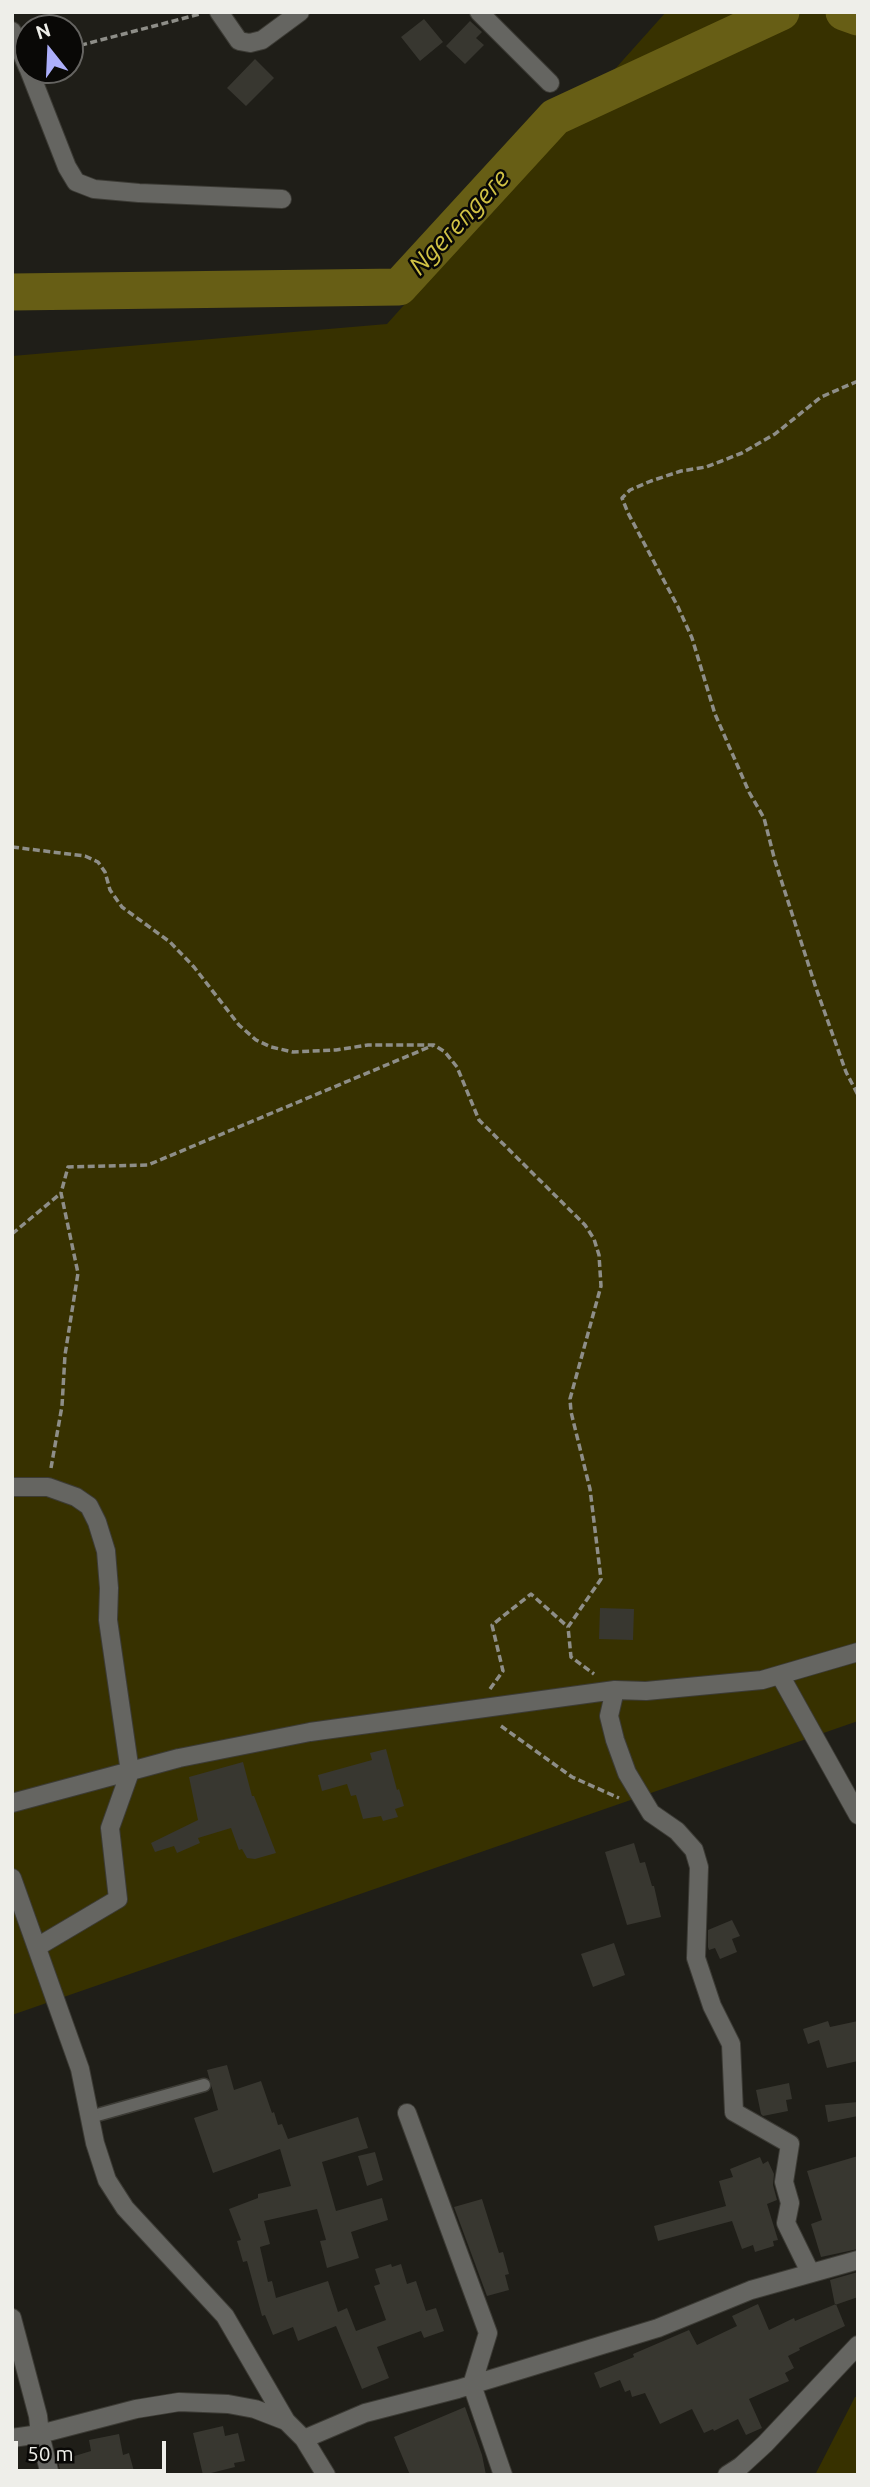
<!DOCTYPE html>
<html>
<head>
<meta charset="utf-8">
<style>
  body { margin:0 }
  #map { position:relative; width:870px; height:2487px; overflow:hidden; background:#1f1e18; font-family:Ubuntu,sans-serif }
  canvas { display:block }
  .frame { position:absolute; inset:0; border:14px solid #eeeee9; pointer-events:none }
  .north { position:absolute; left:14px; top:14px; width:70px; height:70px; box-sizing:border-box; background:#090806; border:2px solid #656461; border-radius:50%; rotate:342deg; font-size:19px; font-weight:700; line-height:28px; text-align:center; color:#eeeee9 }
  .north::after { content:''; display:block; margin:auto; width:24px; height:32px; background:#acaffb; clip-path:polygon(50% 0,100% 100%,50% 72%,0 100%) }
  .scale { position:absolute; left:14px; top:2441px; width:152px; height:32px; box-sizing:border-box; border:4px solid #eeeee9; border-top:0; padding-left:9px; font-size:21px; line-height:24px; white-space:nowrap; color:#eeeee9; -webkit-text-stroke:5px #090806; paint-order:stroke }
</style>
</head>
<body>
<div id="map">
<canvas width="870" height="2487"></canvas>
<div class="frame"></div>
<div class="north">N</div>
<div class="scale">50 m</div>
</div>
<script>
const ctx = document.querySelector('canvas').getContext('2d');
ctx.lineJoin = 'round';
function fill(path, color) {
  ctx.fillStyle = color;
  ctx.fill(path, 'evenodd');
}
function poly(rows) {
  const path = new Path2D();
  for (const r of rows) {
    path.moveTo(r[0], r[1]);
    for (let i = 2; i < r.length; i += 2) path.lineTo(r[i], r[i + 1]);
  }
  return path;
}
function trace(path, color, width, dash) {
  ctx.strokeStyle = color;
  ctx.lineWidth = width;
  ctx.lineCap = dash ? 'butt' : 'round';
  ctx.setLineDash(dash || []);
  ctx.stroke(path);
}
function label(font, color, halo, rows, align = 'center') {
  ctx.font = font + ' Ubuntu,sans-serif';
  ctx.lineWidth = 5;
  ctx.setLineDash([]);
  ctx.textBaseline = 'middle';
  ctx.strokeStyle = halo;
  ctx.fillStyle = color;
  for (const [text, x, y, turn = 0] of rows) {
    ctx.save();
    ctx.translate(x, y);
    ctx.rotate((+turn || 0) * Math.PI / 180);
    ctx.textAlign = isNaN(turn) ? turn : align;
    if (halo) ctx.strokeText(text, 0, 0);
    ctx.fillText(text, 0, 0);
    ctx.restore();
  }
}
fill(poly([
  [666,12,858,12,858,1721,12,2015,12,356,387,324],
  [855,2397,858,2397,858,2475,815,2475]
]), '#373100');
trace(poly([
  [844,12,858,17],
  [12,292,399,287,555,117,781,12]
]), '#675e15', 37);
fill(poly([
  [424,19,443,42,420,61,401,37],
  [470,21,482,32,476,38,484,45,465,64,446,46],
  [255,59,274,78,246,106,227,88],
  [600,1608,634,1609,633,1640,599,1639],
  [386,1749,397,1790,399,1789,404,1806,395,1809,398,1817,383,1821,381,1816,363,1819,356,1795,351,1796,347,1784,322,1791,318,1775,372,1760,370,1753],
  [243,1762,252,1796,254,1796,276,1853,255,1859,247,1858,242,1849,239,1850,231,1828,198,1838,200,1843,177,1853,174,1846,155,1852,151,1843,198,1820,189,1777],
  [634,1843,640,1863,645,1862,652,1886,654,1886,661,1917,627,1925,605,1852],
  [732,1920,740,1936,732,1939,737,1952,720,1959,715,1948,709,1950,708,1947,708,1930],
  [614,1943,625,1975,593,1987,581,1954],
  [828,2021,830,2027,858,2021,858,2061,827,2068,819,2040,808,2044,803,2029],
  [227,2065,234,2090,261,2081,272,2113,274,2112,278,2125,282,2124,288,2139,358,2117,368,2148,322,2162,336,2211,382,2198,388,2220,351,2232,359,2258,327,2268,320,2241,326,2240,317,2209,264,2221,270,2244,260,2247,268,2282,272,2281,276,2298,328,2281,338,2312,347,2308,356,2331,386,2320,374,2286,380,2284,375,2269,391,2264,392,2267,401,2264,407,2284,416,2281,426,2311,436,2308,444,2331,424,2338,421,2331,377,2347,389,2378,362,2389,336,2326,298,2341,293,2327,273,2335,265,2315,262,2316,247,2261,243,2262,237,2241,241,2240,229,2209,258,2198,258,2194,291,2186,280,2149,213,2173,194,2118,218,2110,207,2070],
  [789,2083,792,2099,786,2100,788,2111,763,2116,761,2114,756,2090],
  [858,2102,858,2116,828,2122,825,2105],
  [375,2152,383,2180,367,2186,358,2156],
  [858,2156,858,2249,821,2257,811,2224,822,2220,807,2171],
  [760,2157,763,2164,768,2161,774,2174,773,2185,777,2200,767,2204,778,2240,773,2241,774,2246,755,2252,753,2245,742,2249,732,2221,658,2241,654,2226,726,2206,719,2181,733,2177,730,2169],
  [482,2199,499,2253,503,2252,509,2274,505,2275,509,2290,487,2296,454,2207],
  [858,2272,858,2297,835,2305,830,2280],
  [758,2304,769,2330,794,2318,795,2321,836,2304,845,2326,799,2348,800,2350,788,2356,794,2368,785,2373,789,2381,749,2399,762,2428,746,2435,738,2419,714,2431,713,2429,704,2433,692,2409,660,2424,645,2393,632,2397,630,2390,625,2392,620,2380,600,2388,594,2373,634,2357,633,2354,689,2330,697,2345,737,2326,732,2316],
  [465,2407,482,2455,486,2475,410,2475,394,2437],
  [223,2426,225,2436,238,2433,245,2461,234,2463,235,2467,203,2475,193,2433],
  [119,2434,123,2455,129,2453,135,2475,61,2475,58,2461,91,2451,89,2440]
]), '#383730');
const service = poly([
  [90,2117,204,2085]
]);
const minor = poly([
  [219,12,239,41,250,43,262,40,300,12],
  [479,12,550,83],
  [12,31,28,68],
  [29,70,67,167,76,182,94,189,139,193,282,199],
  [12,1487,48,1487,76,1497,89,1506,97,1522,106,1551,109,1588,108,1620,130,1772,110,1828,118,1899,37,1947],
  [780,1675,858,1815],
  [615,1690,609,1716,615,1740,627,1773,651,1813,677,1831,694,1850,699,1867,696,1958,712,2006,731,2044,734,2112,790,2144,784,2182,790,2203,786,2223,810,2272],
  [12,1803,179,1758,310,1732,615,1690,646,1691,762,1680,858,1652],
  [12,1878,80,2069,95,2143,107,2180,125,2208,225,2316,286,2421],
  [407,2113,488,2333,472,2385,503,2475],
  [12,2318,38,2416,40,2434,50,2475],
  [12,2438,40,2434,136,2409,179,2402,228,2404,255,2409,286,2421,304,2439,326,2475],
  [304,2439,365,2413,458,2389,658,2328,751,2290,858,2260],
  [727,2475,741,2466,765,2444,858,2345]
]);
trace(service, '#3c3b35', 15);
trace(minor, '#3c3b35', 20);
trace(poly([
  [70,48,200,14],
  [858,381,821,397,775,434,742,453,706,467,681,471,651,481,630,490,622,498,628,513,678,607,692,638,715,714,749,792,764,818,775,861,816,988,846,1072,858,1095],
  [12,847,85,856,98,862,105,872,110,890,122,907,170,942,194,967,239,1025,256,1040,271,1047,293,1052,336,1050,368,1045,434,1045,445,1052,457,1067,479,1120,585,1225,594,1239,599,1255,601,1286,570,1399,571,1412,590,1489,601,1579,568,1627,571,1657,594,1674],
  [12,1234,61,1193],
  [51,1468,62,1406,65,1355,78,1273,61,1193,68,1167,148,1165,434,1045],
  [490,1689,503,1671,492,1625,531,1594,568,1627],
  [501,1726,572,1777,619,1798]
]), '#8e8e88', 3.5, [7, 3.5]);
trace(service, '#656561', 12);
trace(minor, '#656561', 18);
label('italic 26px', '#d1c245', '#090806', [
  ["Ngerengere",459,222,-47]
]);
</script>
</body>
</html>
